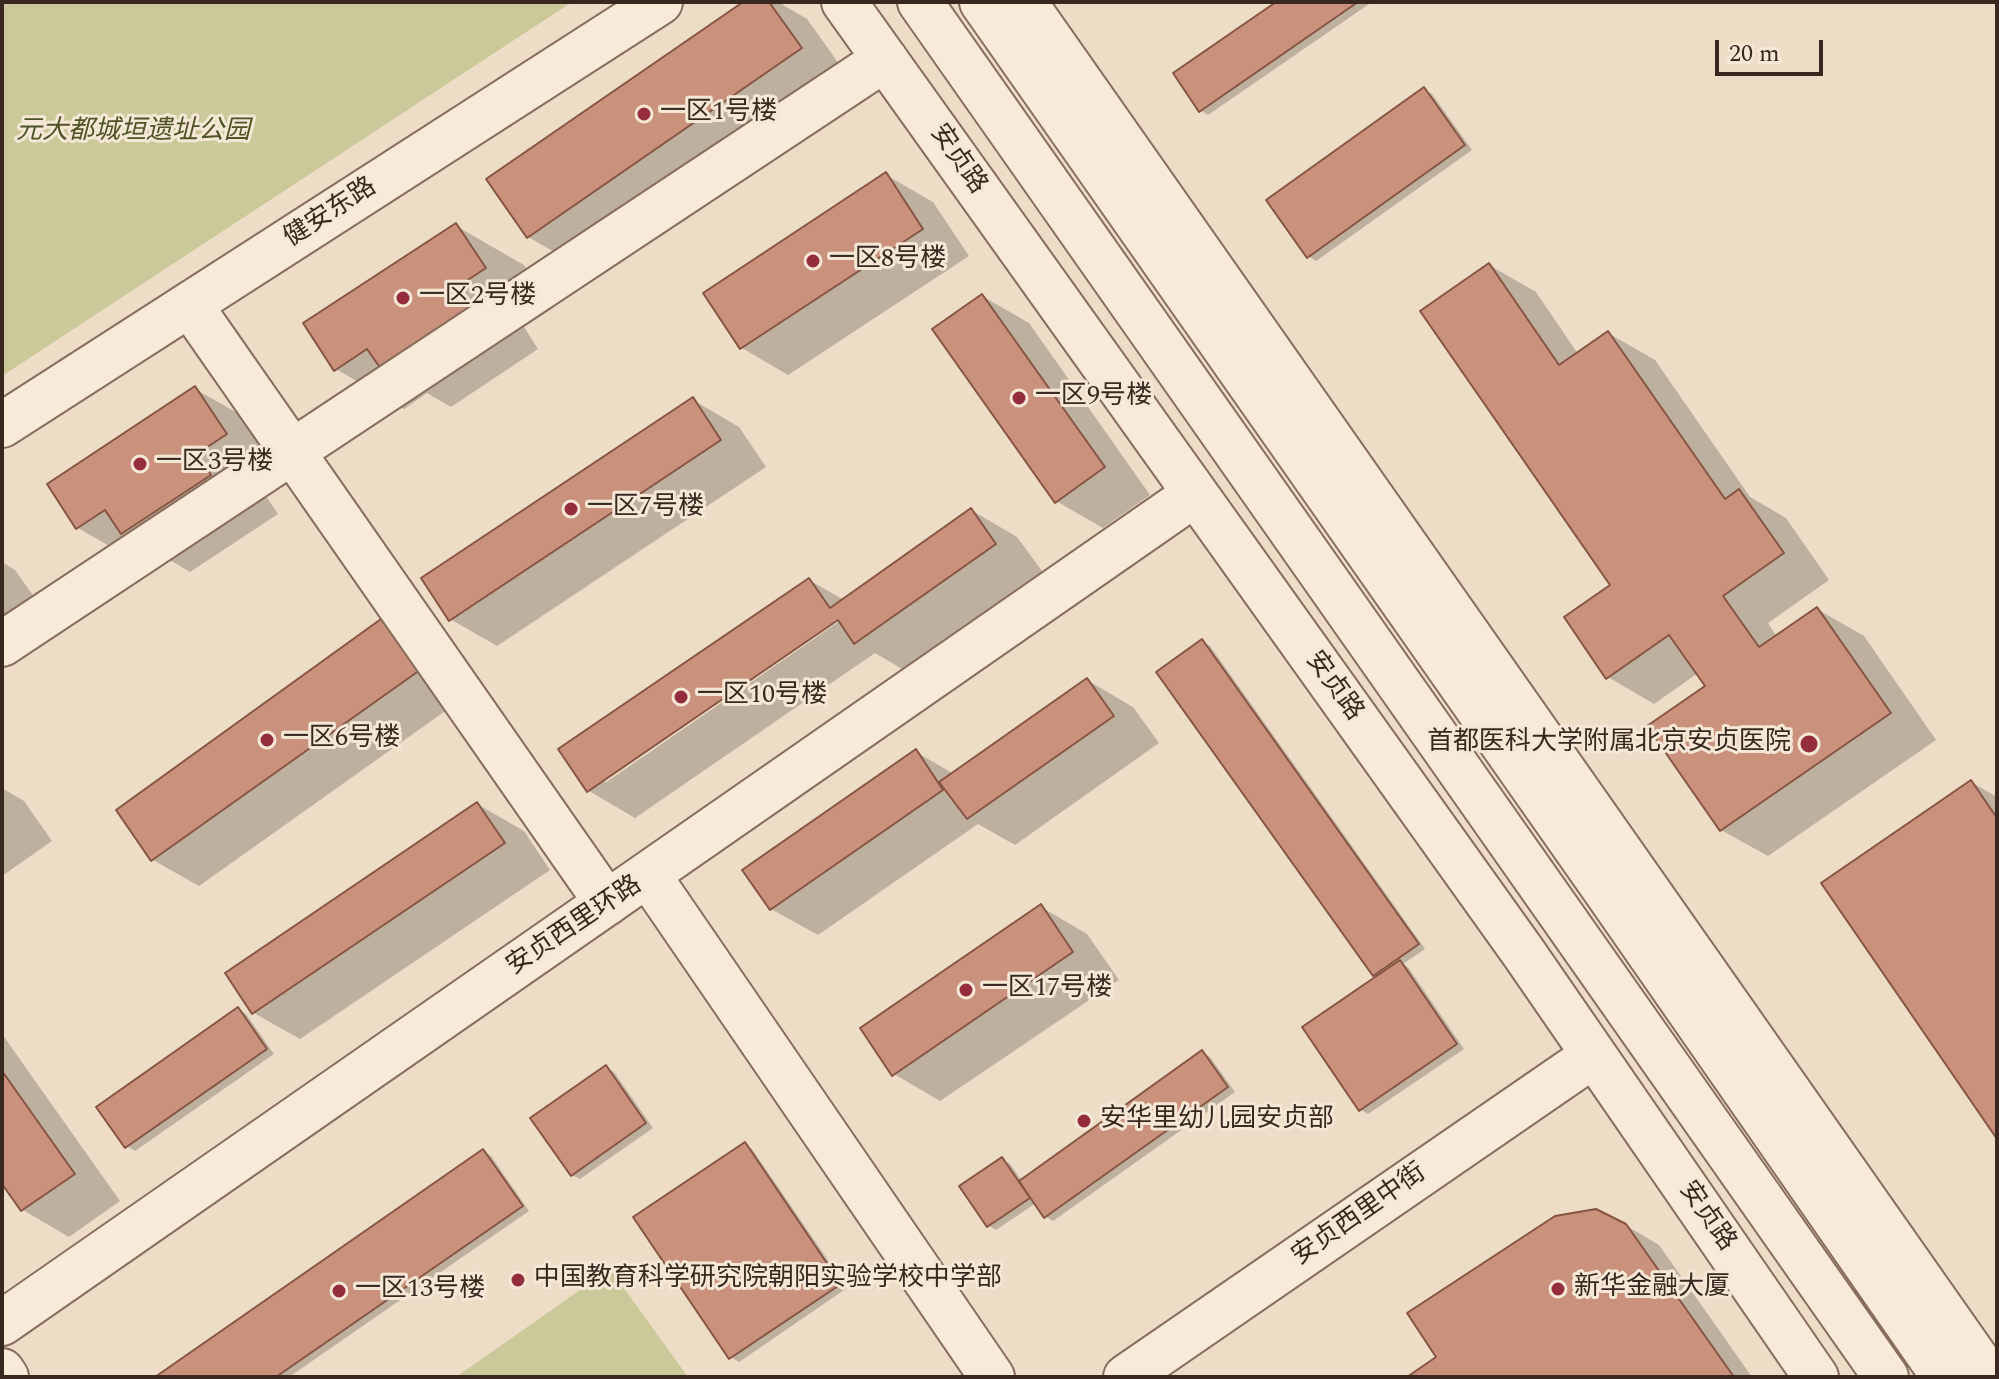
<!DOCTYPE html>
<html>
<head>
<meta charset="utf-8">
<style>
  body { margin:0 }
  #map { position:relative; width:1999px; height:1379px; overflow:hidden; background:#eddcc6; font-family:Spectral,serif }
  canvas { display:block }
  .frame { position:absolute; inset:0; border:4px solid #382820; pointer-events:none }
  .scale { position:absolute; left:1715px; top:40px; width:108px; height:36px; box-sizing:border-box; border:4px solid #382820; border-top:0; padding-left:10px; font-size:24px; line-height:28px; white-space:nowrap; color:#382820; -webkit-text-stroke:6px #f4e7d5; paint-order:stroke }
</style>
</head>
<body>
<div id="map">
<canvas width="1999" height="1379"></canvas>
<div class="frame"></div>
<div class="scale">20 m</div>
</div>
<script>
const ctx = document.querySelector('canvas').getContext('2d');
ctx.lineJoin = 'round';
function fill(path, color) {
  ctx.fillStyle = color;
  ctx.fill(path, 'evenodd');
}
function poly(rows) {
  const path = new Path2D();
  for (const r of rows) {
    path.moveTo(r[0], r[1]);
    for (let i = 2; i < r.length; i += 2) path.lineTo(r[i], r[i + 1]);
  }
  return path;
}
function trace(path, color, width, dash) {
  ctx.strokeStyle = color;
  ctx.lineWidth = width;
  ctx.lineCap = dash ? 'butt' : 'round';
  ctx.setLineDash(dash || []);
  ctx.stroke(path);
}
function label(font, color, halo, rows, align = 'center') {
  ctx.font = font + ' Spectral,"Noto Sans SC",serif';
  ctx.lineWidth = 6;
  ctx.setLineDash([]);
  ctx.textBaseline = 'middle';
  ctx.strokeStyle = halo;
  ctx.fillStyle = color;
  for (const [text, x, y, turn = 0] of rows) {
    ctx.save();
    ctx.translate(x, y);
    ctx.rotate((+turn || 0) * Math.PI / 180);
    ctx.textAlign = isNaN(turn) ? turn : align;
    if (halo) ctx.strokeText(text, 0, 0);
    ctx.fillText(text, 0, 0);
    ctx.restore();
  }
}
fill(poly([
  [2,2,572,2,2,376],
  [610,1269,688,1377,456,1377]
]), '#cbc99a');
fill(poly([
  [746,2,778,2,807,19,847,75,574,263,528,237],
  [1279,2,1372,2,1208,115,1200,110],
  [1424,90,1432,94,1472,150,1316,261,1308,256],
  [886,175,933,202,969,256,788,375,742,348],
  [456,226,524,265,553,308,524,327,538,349,451,407,427,393,404,409,336,369],
  [1489,265,1536,292,1578,354,1608,333,1655,360,1750,497,1786,518,1829,580,1768,623,1777,637,1817,609,1864,636,1936,740,1768,856,1721,830,1708,687,1698,673,1654,704,1608,677,1613,586],
  [982,296,1029,323,1150,495,1103,528,1056,501],
  [195,389,264,428,264,493,278,514,190,572,163,556,146,567,78,528],
  [693,400,739,427,766,467,497,646,450,619],
  [971,510,1017,537,1042,571,902,669,875,653,635,818,589,791,809,580,844,600],
  [845,613,847,616,605,783,605,778],
  [2,562,15,570,39,604,2,629],
  [381,622,427,649,465,697,199,886,153,860],
  [1202,642,1210,646,1425,949,1403,964,1408,967,1464,1049,1368,1114,1360,1109,1379,977,1374,975],
  [1087,680,1133,707,1159,743,1015,845,978,824,818,935,771,909,916,752,954,774],
  [1971,782,1997,797,1997,1136],
  [2,788,24,801,52,841,2,876],
  [477,804,524,831,550,870,300,1039,254,1013],
  [1041,907,1087,934,1119,980,940,1101,894,1074],
  [238,1009,246,1014,274,1054,135,1151,127,1146],
  [2,1034,120,1201,69,1237,23,1210,2,1180],
  [1202,1052,1210,1057,1235,1092,1053,1221,1045,1216,1036,1203,996,1230,988,1225,1002,1159,1010,1164,1022,1181],
  [606,1068,614,1072,653,1128,580,1179,572,1175],
  [745,1144,752,1149,847,1288,739,1362,731,1357],
  [483,1151,491,1156,529,1211,289,1377,159,1377],
  [1625,1225,1659,1245,1752,1377,1411,1377]
]), '#0003');
const building = poly([
  [743,2,769,2,802,48,527,238,486,179,743,2],
  [1276,2,1358,2,1199,112,1173,73,1276,2],
  [1424,87,1465,145,1307,258,1266,200,1424,87],
  [886,172,923,229,740,349,703,293,886,172],
  [456,223,486,268,457,287,471,310,381,369,367,349,334,371,303,323,456,223],
  [1489,263,1559,365,1608,331,1725,499,1739,489,1784,553,1723,596,1759,647,1817,607,1891,713,1720,831,1647,726,1705,686,1669,635,1606,679,1564,617,1610,585,1420,311,1489,263],
  [982,294,1105,467,1055,503,932,329,982,294],
  [195,386,227,434,197,454,211,475,121,534,105,510,76,529,47,484,195,386],
  [693,397,721,440,449,621,421,578,693,397],
  [971,508,996,544,854,644,838,620,587,792,558,749,809,578,830,608,971,508],
  [381,619,420,670,151,861,116,810,381,619],
  [1202,639,1419,944,1373,976,1156,672,1202,639],
  [1087,678,1114,716,967,819,939,782,1087,678],
  [916,749,943,790,770,910,742,870,916,749],
  [1971,780,1997,818,1997,1139,1821,883,1971,780],
  [477,802,505,843,252,1014,225,973,477,802],
  [1041,904,1073,952,892,1076,860,1028,1041,904],
  [1400,960,1457,1044,1359,1111,1302,1027,1400,960],
  [238,1007,267,1049,125,1148,96,1107,238,1007],
  [1202,1050,1228,1087,1044,1218,1019,1181,1202,1050],
  [606,1065,646,1123,571,1176,530,1118,606,1065],
  [2,1071,75,1174,21,1211,2,1184,2,1071],
  [745,1142,841,1284,729,1359,633,1217,745,1142],
  [483,1149,523,1206,276,1377,155,1377,483,1149],
  [1002,1157,1030,1198,987,1227,959,1186,1002,1157],
  [1596,1209,1626,1224,1734,1377,1407,1377,1436,1357,1407,1313,1555,1216,1596,1209]
]);
fill(building, '#ca927d');
trace(building, '#865443', 2);
const minor = poly([
  [844,2,1523,952,1816,1377],
  [920,2,1886,1377],
  [982,2,1608,894,1944,1377],
  [1024,2,1989,1377],
  [190,305,607,903],
  [2,425,660,2],
  [2,644,885,59],
  [648,875,992,1377],
  [2,1323,1195,494],
  [2,1371,6,1377],
  [1126,1377,1594,1055]
]);
trace(minor, '#886d5c', 48);
trace(minor, '#f8ead9', 44);
for (const [x, y, r, color] of [
  [644,114,8,"#942e3e"],
  [813,261,8,"#942e3e"],
  [403,298,8,"#942e3e"],
  [1019,398,8,"#942e3e"],
  [140,464,8,"#942e3e"],
  [571,509,8,"#942e3e"],
  [681,697,8,"#942e3e"],
  [267,740,8,"#942e3e"],
  [1809,744,10,"#942e3e"],
  [966,990,8,"#942e3e"],
  [1084,1121,8,"#942e3e"],
  [518,1280,8,"#942e3e"],
  [1558,1289,8,"#942e3e"],
  [339,1291,8,"#942e3e"]
]) {
  const dot = new Path2D();
  dot.arc(x, y, r, 0, 2 * Math.PI);
  ctx.fillStyle = color;
  ctx.fill(dot);
  trace(dot, '#f4e7d5', 3);
}
label('26px', '#382820', '#f4e7d5', [
  ["一区1号楼",660,114],
  ["一区8号楼",829,261],
  ["一区2号楼",419,298],
  ["一区9号楼",1035,398],
  ["一区3号楼",156,464],
  ["一区7号楼",587,509],
  ["一区10号楼",697,697],
  ["一区6号楼",283,740],
  ["首都医科大学附属北京安贞医院",1791,744,"right"],
  ["一区17号楼",982,990],
  ["安华里幼儿园安贞部",1100,1121],
  ["中国教育科学研究院朝阳实验学校中学部",534,1280],
  ["新华金融大厦",1574,1289],
  ["一区13号楼",355,1291]
], 'left');
label('italic 26px', '#4f5427', '#f4e7d5', [
  ["元大都城垣遗址公园",133,133]
]);
label('26px', '#382820', '#f4e7d5', [
  ["安贞路",957,160,55],
  ["健安东路",331,214,-33],
  ["安贞路",1333,687,54],
  ["安贞西里环路",575,927,-34],
  ["安贞西里中街",1360,1216,-35],
  ["安贞路",1706,1217,55]
]);
</script>
</body>
</html>
